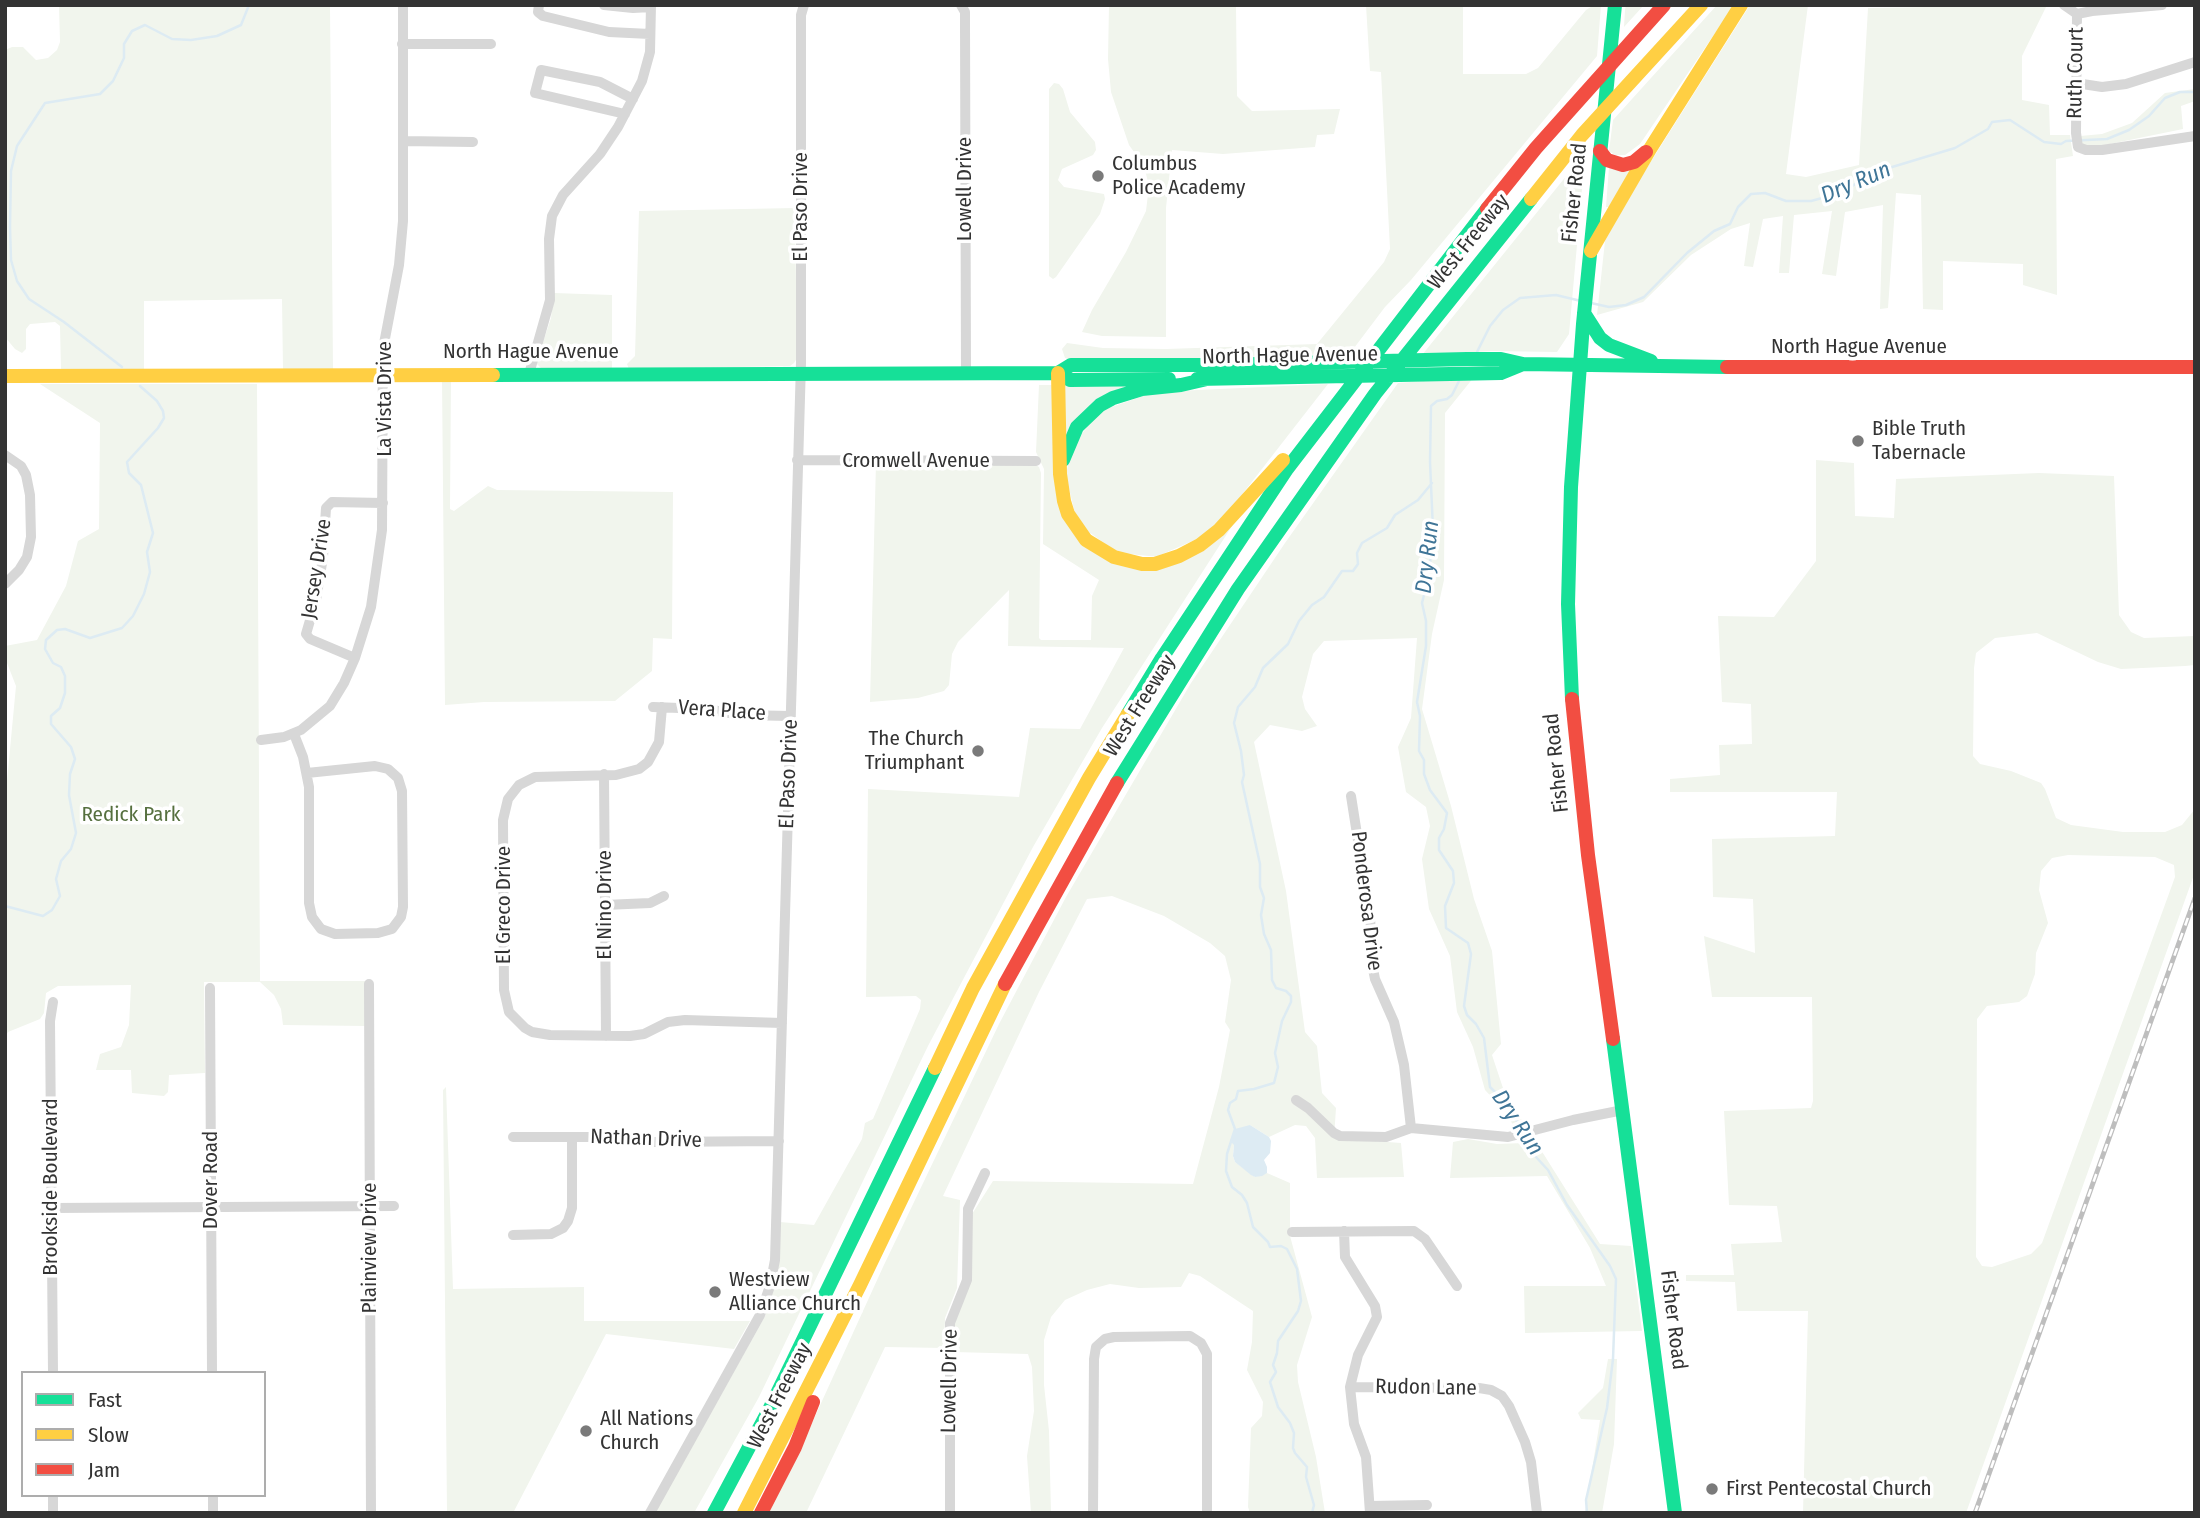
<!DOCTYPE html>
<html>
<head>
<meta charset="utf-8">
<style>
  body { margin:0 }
  #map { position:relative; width:2200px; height:1518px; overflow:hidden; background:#fff; font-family:"Fira Sans Condensed",sans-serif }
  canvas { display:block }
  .frame { position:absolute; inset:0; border:7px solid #333; pointer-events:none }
  .legend { position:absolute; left:21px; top:1371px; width:245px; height:126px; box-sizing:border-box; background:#fff; border:2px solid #adadad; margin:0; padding:9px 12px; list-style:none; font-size:21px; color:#333 }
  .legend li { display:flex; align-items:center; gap:14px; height:35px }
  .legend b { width:35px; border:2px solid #adadad }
</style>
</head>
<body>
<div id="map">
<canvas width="2200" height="1518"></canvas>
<div class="frame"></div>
<ul class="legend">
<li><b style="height:9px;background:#16e098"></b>Fast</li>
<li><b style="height:9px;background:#ffcf43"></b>Slow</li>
<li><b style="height:9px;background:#f24e42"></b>Jam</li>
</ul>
</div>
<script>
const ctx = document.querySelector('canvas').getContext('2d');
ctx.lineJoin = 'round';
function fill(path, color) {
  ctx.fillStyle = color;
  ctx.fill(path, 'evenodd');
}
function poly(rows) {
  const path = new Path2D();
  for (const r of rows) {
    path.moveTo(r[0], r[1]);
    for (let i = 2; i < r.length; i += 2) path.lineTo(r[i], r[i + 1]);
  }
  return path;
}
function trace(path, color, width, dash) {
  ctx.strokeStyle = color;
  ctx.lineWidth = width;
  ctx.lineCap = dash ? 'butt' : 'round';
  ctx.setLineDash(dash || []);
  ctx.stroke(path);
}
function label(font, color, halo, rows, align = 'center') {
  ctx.font = font + ' "Fira Sans Condensed",sans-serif';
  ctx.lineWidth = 7;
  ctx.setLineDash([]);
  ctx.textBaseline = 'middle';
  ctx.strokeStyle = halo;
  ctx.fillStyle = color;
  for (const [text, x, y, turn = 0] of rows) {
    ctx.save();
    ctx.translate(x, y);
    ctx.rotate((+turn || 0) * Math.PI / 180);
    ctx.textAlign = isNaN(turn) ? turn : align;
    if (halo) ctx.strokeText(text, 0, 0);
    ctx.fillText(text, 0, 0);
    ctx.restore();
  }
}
fill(poly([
  [59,5,330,5,333,370,283,370,282,299,144,301,144,370,61,370,60,326,55,322,30,324,26,329,26,349,22,353,15,349,5,337,5,50,12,47,23,47,36,60,48,58,57,50,60,42],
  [1109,5,1236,5,1237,96,1252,111,1340,109,1334,134,1317,135,1315,147,1223,154,1172,150,1166,208,1166,337,1102,336,1082,332,1092,310,1126,252,1146,211,1149,186,1144,166,1129,145,1111,92,1108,59],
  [1366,5,1463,5,1463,74,1526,74,1538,68,1586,10,1594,5,1601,5,1597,56,1411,280,1385,307,1348,356,1071,360,1065,358,1062,349,1067,343,1103,348,1166,349,1317,344,1384,262,1390,249,1381,72,1370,71],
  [1626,5,1644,5,1624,27,1625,10],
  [1717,5,1734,5,1640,144,1625,155,1615,155,1609,151,1613,120],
  [1750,5,1808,5,1786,174,1806,177,1859,165,1868,8,2047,5,2022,56,2022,100,2049,105,2050,135,2070,135,2073,156,2056,159,2057,295,2023,285,2023,264,1943,261,1943,310,1923,309,1921,195,1896,193,1888,308,1880,309,1883,205,1845,212,1836,276,1822,274,1832,211,1794,215,1789,273,1779,273,1783,216,1763,219,1753,267,1744,266,1750,223,1731,229,1691,255,1643,302,1597,315,1605,241,1619,212],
  [1054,83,1059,84,1063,89,1070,112,1095,142,1096,150,1093,155,1062,169,1058,180,1064,187,1104,194,1105,199,1100,214,1056,277,1053,279,1049,276,1049,89],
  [2195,89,2195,101,2181,106,2183,129,2100,146,2081,146,2080,136,2102,134,2132,123,2165,93],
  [1588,149,1583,178,1569,334,1557,352,1492,351,1422,355],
  [1609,167,1634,168,1610,207,1606,207],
  [795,208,797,358,794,363,790,366,629,369,627,364,635,356,639,211],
  [554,293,612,295,612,368,541,368,536,363,551,318],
  [1474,377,1445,413,1444,580,1432,634,1422,709,1451,806,1474,899,1492,951,1501,1044,1492,1055,1504,1091,1600,1244,1631,1246,1642,1331,1525,1333,1524,1286,1606,1286,1590,1248,1547,1176,1450,1178,1453,1142,1468,1139,1497,1144,1524,1143,1504,1110,1485,1090,1473,1047,1457,1012,1450,956,1429,909,1422,859,1430,826,1426,807,1406,792,1398,747,1411,718,1417,638,1324,641,1313,654,1302,697,1305,709,1317,726,1302,731,1270,725,1254,742,1286,891,1305,1032,1317,1046,1322,1093,1336,1108,1334,1138,1401,1143,1404,1177,1317,1178,1315,1138,1306,1126,1295,1125,1269,1137,1250,1125,1234,1145,1233,1156,1235,1162,1255,1177,1267,1173,1290,1183,1290,1236,1312,1317,1297,1365,1298,1382,1316,1457,1325,1513,1250,1513,1248,1507,1251,1428,1262,1416,1263,1402,1247,1370,1252,1342,1253,1311,1200,1276,1189,1273,1181,1287,1139,1288,1110,1284,1087,1290,1065,1300,1051,1317,1044,1340,1044,1385,1049,1431,1051,1513,1031,1513,1027,1456,1034,1411,1032,1367,1028,1354,954,1352,955,1319,972,1279,972,1214,993,1181,1193,1184,1219,1087,1230,1030,1225,1022,1231,980,1225,956,1210,943,1164,916,1112,896,1087,899,1039,992,943,1196,960,1200,957,1288,945,1318,944,1348,885,1347,806,1513,768,1513,792,1467,883,1267,999,1024,1066,897,1191,683,1285,543,1398,383],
  [442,378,451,378,450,509,454,511,488,486,497,490,673,492,672,639,653,638,652,671,615,701,484,702,445,705],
  [40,384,257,384,260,981,366,981,367,1026,283,1025,281,1009,274,995,260,982,204,982,205,1073,169,1075,168,1092,164,1096,132,1093,131,1070,96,1070,100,1054,121,1047,129,1025,131,985,58,986,46,993,44,1013,40,1019,8,1032,5,1037,5,802,16,686,7,663,5,646,37,640,66,586,78,541,99,529,100,423],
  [1061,384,1133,384,1065,438],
  [1328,384,1237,501,1214,527,1191,544,1159,557,1119,553,1093,537,1075,514,1066,475,1072,446,1100,411,1155,392],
  [1039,385,1053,385,1062,512,1135,566,1234,523,1102,728,1033,847,928,1046,759,1397,694,1513,655,1513,765,1316,777,1275,780,1222,814,1225,862,1139,865,1123,873,1119,920,1009,921,1000,916,996,866,997,868,789,1019,797,1030,728,1080,729,1124,648,1008,646,1009,590,958,642,952,654,949,685,944,691,918,698,870,702,876,462,1034,464,1039,467,1041,473,1039,638,1041,640,1091,640,1092,596,1099,580,1043,544,1044,469,1036,452],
  [1816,460,1854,463,1855,516,1894,518,1896,479,2039,473,2114,476,2119,615,2131,632,2144,638,2195,636,2195,665,2185,666,2121,669,2098,662,2037,633,1995,638,1976,653,1974,668,1973,756,1980,764,2011,771,2041,783,2045,789,2056,818,2071,825,2123,832,2165,832,2182,825,2195,809,2195,872,1966,1513,1803,1513,1808,1311,1737,1311,1735,1282,1686,1281,1686,1275,1734,1275,1731,1244,1782,1242,1777,1206,1729,1205,1724,1111,1811,1108,1813,1101,1812,997,1712,997,1704,936,1755,953,1753,899,1713,897,1712,839,1835,836,1837,792,1670,792,1670,779,1720,775,1719,745,1752,744,1751,704,1722,702,1718,616,1774,617,1816,561],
  [2068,855,2155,857,2174,865,2175,877,2042,1243,2031,1254,1992,1267,1982,1266,1976,1257,1977,1019,1987,1006,2019,1002,2027,996,2035,974,2036,953,2048,923,2039,890,2041,871,2052,858],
  [446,1087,453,1289,584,1287,584,1321,750,1321,734,1349,606,1334,513,1513,447,1513,443,1090],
  [1608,1359,1617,1359,1614,1444,1602,1513,1585,1513,1600,1420,1581,1419,1578,1413,1603,1388]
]), '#f1f5ed');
fill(poly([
  [1250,1125,1269,1137,1271,1141,1270,1153,1264,1160,1267,1167,1267,1173,1262,1176,1255,1177,1251,1175,1235,1162,1233,1156,1234,1145,1230,1141,1235,1129]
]), '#ddebf3');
trace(poly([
  [1591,303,1609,307,1626,305,1644,297,1687,253,1714,231,1730,224,1738,207,1751,194,1765,193,1786,201,1811,201,1844,192,1869,174,1955,148,1988,129,1992,122,2010,120,2044,142,2061,144,2066,141,2107,139,2129,130,2149,116,2165,98,2180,92,2195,92],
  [1477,352,1490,326,1503,310,1520,298,1556,295,1581,301],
  [122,367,64,322,29,299,17,281,11,260,10,227,11,171,17,146,45,103,100,94,113,81,124,58,124,44,132,31,145,25,172,39,191,40,217,36,241,25,249,5],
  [1459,381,1452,395,1447,399,1437,401,1431,406,1430,462,1433,530,1429,575,1422,603,1426,621,1426,646,1417,702,1420,716,1419,751,1424,760,1424,774,1430,790,1447,813,1444,829,1439,838,1439,850,1453,871,1454,883,1445,906,1446,928,1468,943,1471,954,1464,1006,1467,1015,1476,1024,1484,1038,1490,1087,1505,1102,1523,1131],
  [5,906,43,916,52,910,60,896,56,879,61,861,71,849,76,833,69,795,70,774,75,759,71,747,51,724,51,716,60,708,65,693,65,676,61,667,53,663,45,649,46,640,57,630,65,629,90,638,122,628,133,616,144,594,150,572,147,552,153,533,141,485,129,473,127,462,158,428,164,418,163,411,157,401,140,386],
  [1526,1136,1536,1157,1548,1170,1567,1205,1610,1266,1616,1279,1613,1359,1607,1408,1586,1500,1587,1513],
  [1312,1513,1314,1505,1306,1477,1307,1467,1295,1453,1293,1448,1294,1433,1290,1423,1278,1407,1270,1382,1276,1372,1273,1365,1277,1353,1278,1341,1298,1311,1301,1301,1297,1269,1287,1249,1281,1246,1270,1247,1268,1242,1253,1227,1247,1203,1242,1195,1232,1187,1226,1171,1227,1154,1235,1129,1228,1110,1230,1103,1236,1099,1238,1091,1254,1089,1274,1083,1278,1067,1275,1053,1282,1021,1291,1002,1291,996,1286,991,1276,988,1272,980,1271,950,1264,934,1261,915,1264,898,1260,887,1260,864,1242,782,1244,775,1241,751,1234,723,1238,707,1255,687,1263,668,1288,644,1299,621,1312,605,1324,597,1342,571,1353,571,1358,564,1357,553,1362,543,1387,528,1395,515,1418,500,1432,483]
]), '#ddebf3', 2.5);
trace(poly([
  [539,5,538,12,543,16,609,32,650,34],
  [604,5,633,8,651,7],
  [961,5,965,12,965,22,966,373],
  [2064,5,2077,14],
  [2077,14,2076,133,2078,147,2086,150,2102,150,2195,136],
  [2077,14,2092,11,2162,5],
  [402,44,491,44],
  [2076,83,2102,87,2126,84,2195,62],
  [625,114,535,93,541,70,600,82,633,99],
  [403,141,473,142],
  [529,374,550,300,549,239,552,216,563,195,600,154,618,127,642,81,650,52,651,5],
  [5,455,21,466,26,475,30,495,31,537,27,557,19,570,5,584],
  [797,460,1036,461],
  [355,658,310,639,306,634,316,600,323,557,326,508,332,502,383,503],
  [653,707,706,709,741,715,790,716],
  [662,707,659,742,648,762,639,769,616,775,535,777,519,785,508,799,503,820,504,990,509,1012,525,1028,532,1032,550,1035,630,1036,644,1034,668,1022,685,1020,782,1023],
  [294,734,303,757,309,787,309,903,312,917,321,929,335,934,378,933,392,929,401,917,403,907,402,791,398,778,388,769,375,766,307,773],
  [261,740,284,737,301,730,330,706,344,683,355,658,371,607,382,530,383,349,399,265,403,221,403,5],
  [604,774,606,1036],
  [1351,796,1370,917,1373,969,1375,979,1394,1022,1404,1065,1411,1128],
  [605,905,650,903,664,896],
  [369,984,371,1513],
  [210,988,212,1373],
  [53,1002,50,1021,53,1373],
  [1296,1100,1308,1108,1334,1133,1340,1136,1386,1137,1411,1128],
  [1411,1128,1508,1137,1573,1120,1623,1110],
  [513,1137,605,1137,652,1142,779,1141],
  [52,1208,394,1206],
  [1344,1231,1345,1257,1375,1306,1377,1317,1358,1355,1350,1387,1354,1424,1366,1457,1370,1513],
  [1292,1232,1414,1231,1425,1239,1457,1286],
  [513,1235,551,1234,563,1228,568,1221,572,1208,572,1137],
  [1350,1387,1479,1388,1491,1390,1502,1396,1509,1406,1525,1442,1531,1462,1537,1513],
  [53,1495,53,1513],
  [213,1495,213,1513],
  [1370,1506,1427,1505],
  [650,1513,760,1315,770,1286,775,1260,801,363,801,15,804,5],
  [950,1513,950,1323,967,1280,968,1209,985,1173],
  [1093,1513,1094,1359,1096,1347,1105,1339,1114,1337,1190,1336,1201,1343,1207,1354,1207,1513]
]), '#d7d7d7', 10);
trace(poly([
  [1584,313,1600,338,1609,345,1651,361],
  [1058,373,1071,365,1217,365,1467,359,1501,359,1523,364,1727,367],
  [493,375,1058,373,1070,380,1169,379],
  [1197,379,1501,373,1523,364],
  [1063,460,1077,427,1100,405,1113,398,1142,389,1181,385,1207,379],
  [1572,699,1568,604,1571,487,1583,324,1615,5],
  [1128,714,1162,658,1287,469,1487,209],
  [1117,783,1238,589,1375,394,1531,199],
  [1613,1039,1675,1513],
  [714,1513,771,1406,935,1068]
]), '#16e098', 14);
trace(poly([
  [1531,199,1582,135,1701,5],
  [1591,251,1650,149,1741,5],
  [1058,373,1060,474,1064,501,1068,514,1086,540,1114,557,1142,564,1155,564,1179,556,1200,545,1219,530,1283,460],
  [5,376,493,375],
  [935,1068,973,988,1089,778,1128,714],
  [744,1513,860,1285,1005,984]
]), '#ffcf43', 14);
trace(poly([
  [1600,151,1607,160,1623,165,1634,162,1646,152],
  [1487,209,1536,148,1664,5],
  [1727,367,2195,367],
  [1572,699,1588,855,1613,1039],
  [1005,984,1117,783],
  [761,1513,795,1447,813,1402]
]), '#f24e42', 14);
const rail = poly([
  [1975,1513,2195,898]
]);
trace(rail, '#bebebe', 5);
trace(rail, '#fff', 2.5, [8]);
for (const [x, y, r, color] of [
  [1098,176,7,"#7a7a7a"],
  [1858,441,7,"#7a7a7a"],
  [978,751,7,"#7a7a7a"],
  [715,1292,7,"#7a7a7a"],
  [586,1431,7,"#7a7a7a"],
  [1712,1489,7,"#7a7a7a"]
]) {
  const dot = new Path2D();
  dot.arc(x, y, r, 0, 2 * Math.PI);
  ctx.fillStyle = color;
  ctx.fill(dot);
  trace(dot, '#fff', 2.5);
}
label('21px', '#333', '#fff', [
  ["Ruth Court",2076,73,-89],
  ["Lowell Drive",965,189,-90],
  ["Fisher Road",1575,193,-84],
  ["El Paso Drive",801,207,-90],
  ["West Freeway",1469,242,-51],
  ["North Hague Avenue",1859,347],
  ["North Hague Avenue",531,352],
  ["North Hague Avenue",1290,356,-1],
  ["La Vista Drive",385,399,-90],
  ["Cromwell Avenue",916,461],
  ["Jersey Drive",317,569,-81],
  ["West Freeway",1140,706,-58],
  ["Vera Place",722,711,4],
  ["Fisher Road",1557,763,-96],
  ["El Paso Drive",789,774,-88],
  ["Ponderosa Drive",1366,901,83],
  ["El Greco Drive",504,905,-90],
  ["El Nino Drive",605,905,-90],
  ["Nathan Drive",646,1139,2],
  ["Dover Road",211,1180,-90],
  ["Brookside Boulevard",51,1187,-90],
  ["Plainview Drive",370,1248,-90],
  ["Fisher Road",1673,1320,83],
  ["Lowell Drive",950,1381,-89],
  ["Rudon Lane",1426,1388,1],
  ["West Freeway",780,1396,-63]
]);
label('21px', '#333', '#fff', [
  ["Columbus",1112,164],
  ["Police Academy",1112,188],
  ["Bible Truth",1872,429],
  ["Tabernacle",1872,453],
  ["The Church",964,739,"right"],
  ["Triumphant",964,763,"right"],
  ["Westview",729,1280],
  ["Alliance Church",729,1304],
  ["All Nations",600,1419],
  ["Church",600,1443],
  ["First Pentecostal Church",1726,1489]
], 'left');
label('21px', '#56703f', '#fff', [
  ["Redick Park",131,815]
]);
label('italic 23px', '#3f7597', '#fff', [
  ["Dry Run",1856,183,-23],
  ["Dry Run",1428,557,-84],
  ["Dry Run",1517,1123,56]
]);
</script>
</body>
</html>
